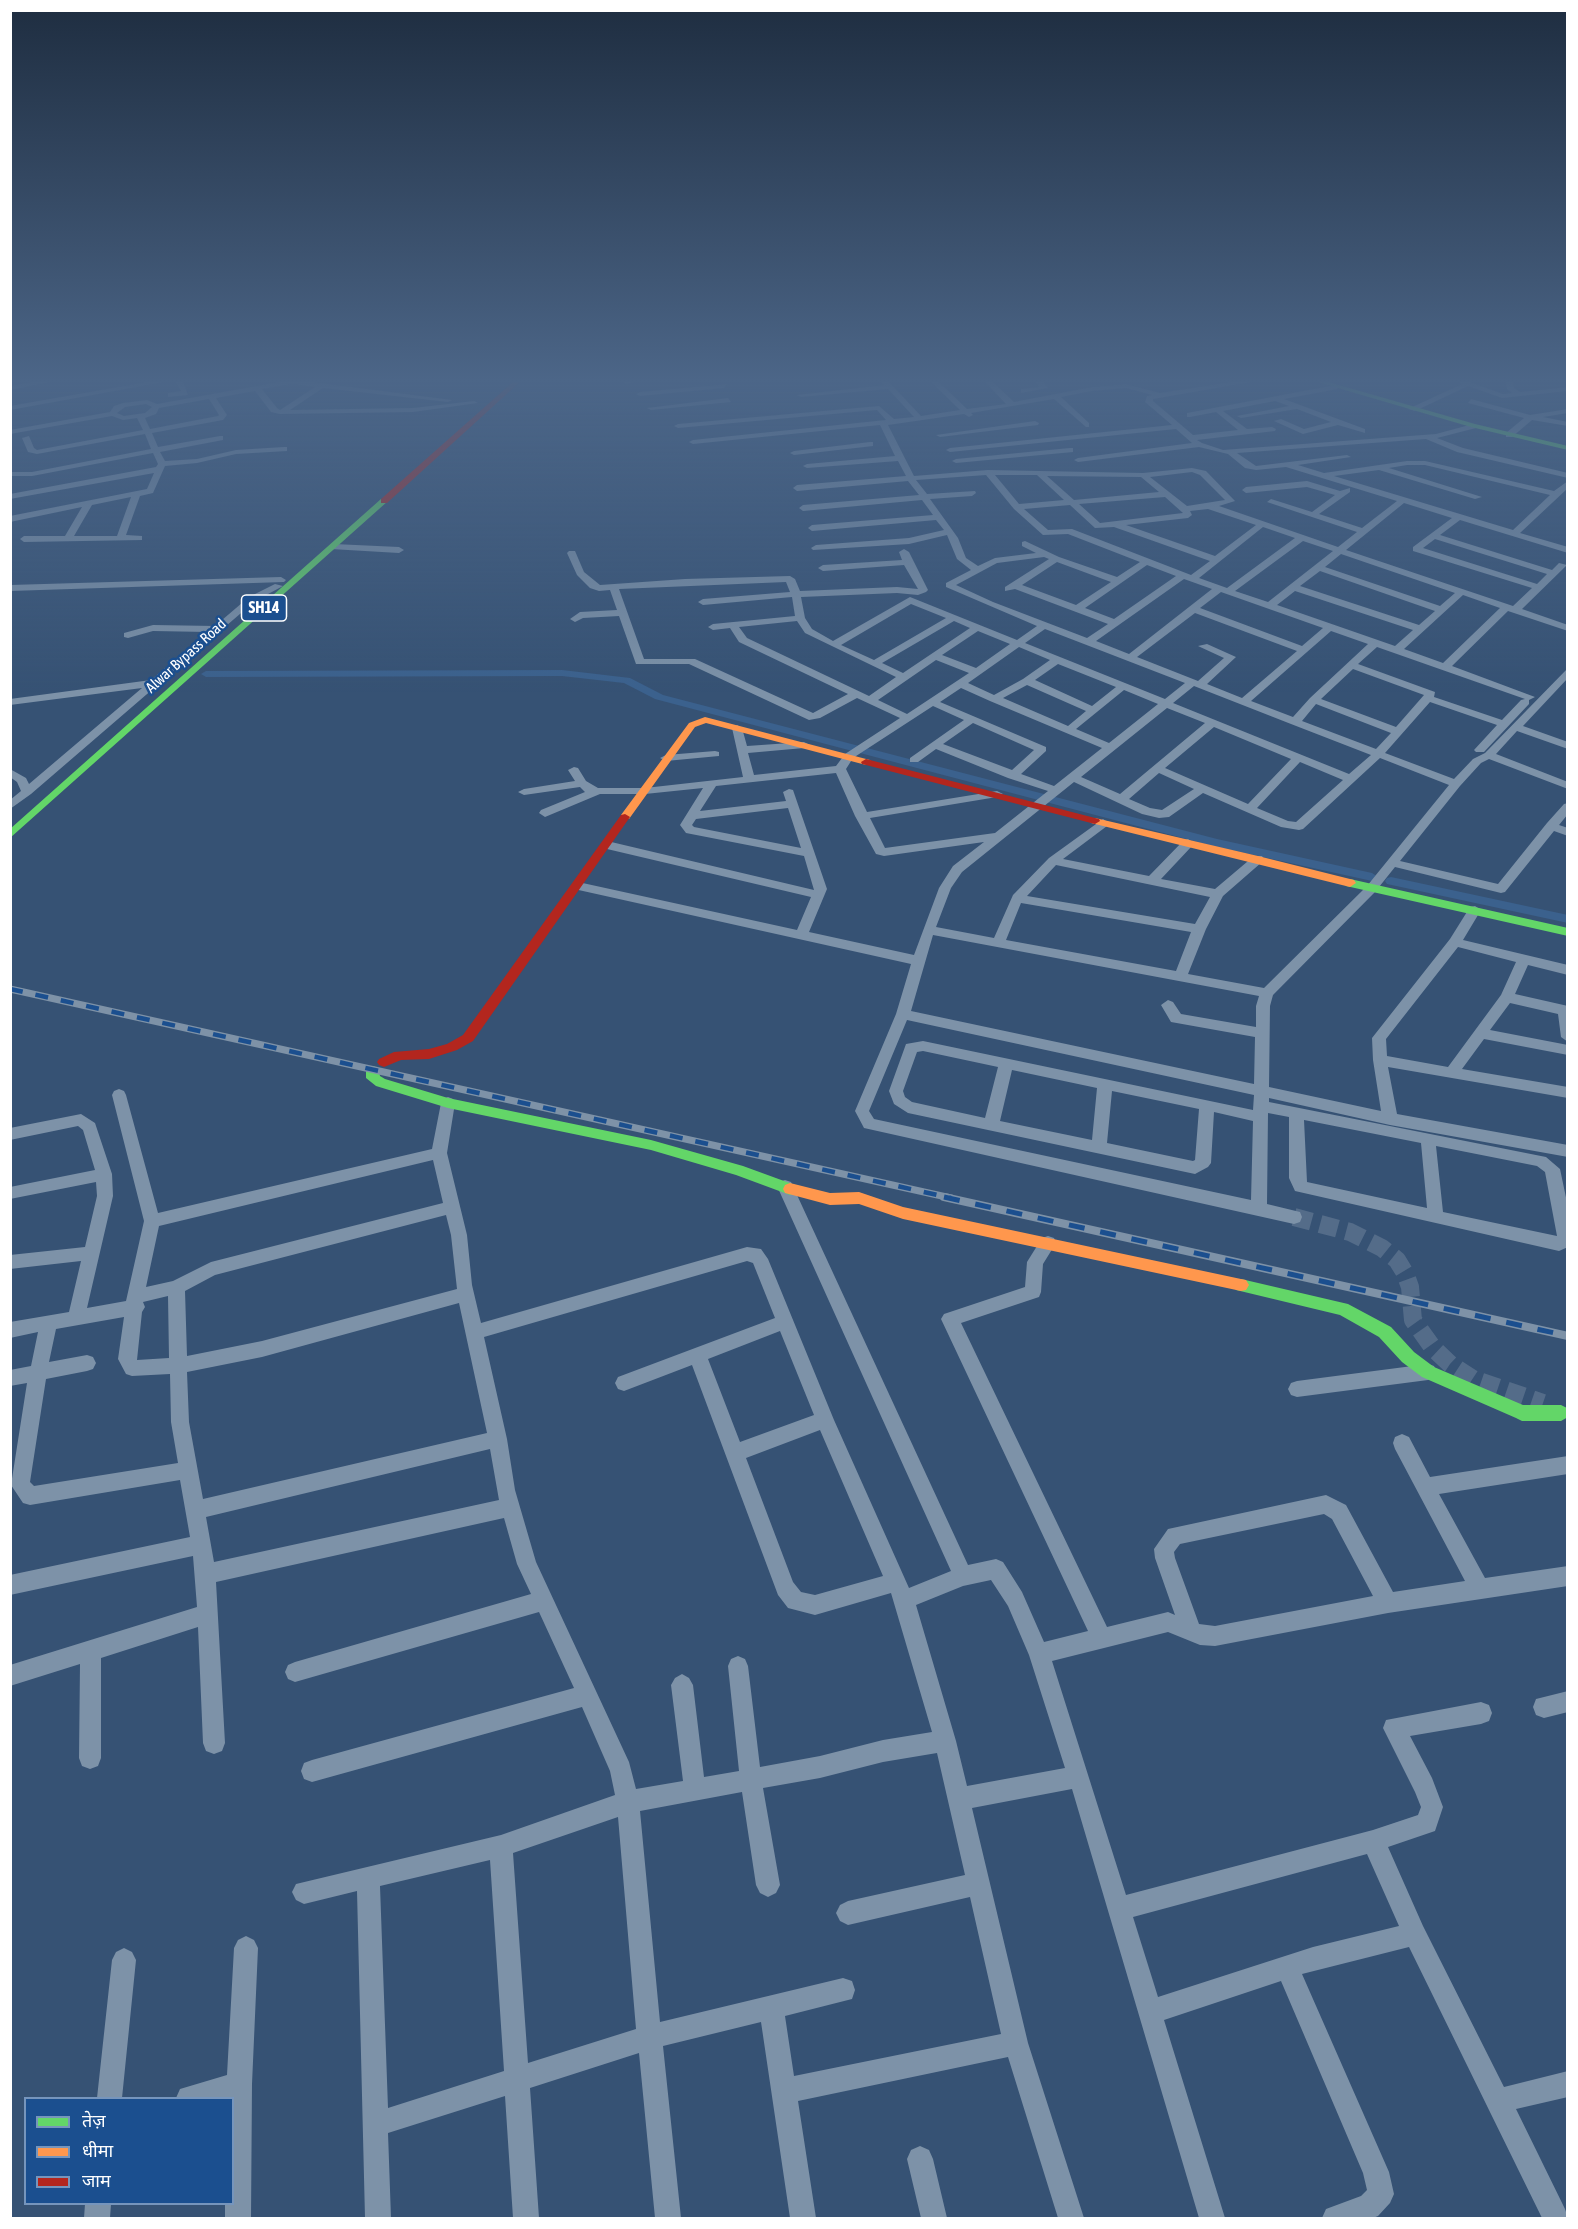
<!DOCTYPE html>
<html>
<head>
<meta charset="utf-8">
<style>
  body { margin:0 }
  #map { position:relative; width:1578px; height:2229px; overflow:hidden; background:#365274; font-family:"Asap Condensed","Noto Sans Devanagari",sans-serif }
  canvas { display:block }
  .frame { position:absolute; inset:0; border:12px solid #fff; pointer-events:none }
  .legend { position:absolute; left:24px; top:2097px; width:210px; height:108px; box-sizing:border-box; background:#1b4f8f; border:2px solid #7695bc; margin:0; padding:8px 10px; list-style:none; font-size:18px; color:#fff }
  .legend li { display:flex; align-items:center; gap:12px; height:30px }
  .legend b { width:30px; border:2px solid #7695bc }
</style>
</head>
<body>
<div id="map">
<canvas width="1578" height="2229"></canvas>
<div class="frame"></div>
<ul class="legend">
<li><b style="height:8px;background:#63d668"></b>तेज़</li>
<li><b style="height:8px;background:#ff974d"></b>धीमा</li>
<li><b style="height:8px;background:#b3261e"></b>जाम</li>
</ul>
</div>
<script>
const ctx = document.querySelector('canvas').getContext('2d');
ctx.lineJoin = 'round';
function poly(rows) {
  const path = new Path2D();
  for (const r of rows) {
    path.moveTo(r[0], r[1]);
    for (let i = 2; i < r.length; i += 2) path.lineTo(r[i], r[i + 1]);
  }
  return path;
}
function fill(path, color) {
  ctx.fillStyle = color;
  ctx.fill(path, 'evenodd');
}
function trace(path, color, width, dash) {
  ctx.strokeStyle = color;
  ctx.lineWidth = width;
  ctx.lineCap = dash ? 'butt' : 'round';
  ctx.setLineDash(dash || []);
  ctx.stroke(path);
}
function label(font, color, halo, rows, align = 'center') {
  ctx.font = font + ' "Asap Condensed",sans-serif';
  ctx.lineWidth = 5;
  ctx.setLineDash([]);
  ctx.textBaseline = 'middle';
  ctx.strokeStyle = halo;
  ctx.fillStyle = color;
  for (const [text, x, y, turn = 0] of rows) {
    ctx.save();
    ctx.translate(x, y);
    ctx.rotate((+turn || 0) * Math.PI / 180);
    ctx.textAlign = isNaN(turn) ? turn : align;
    if (halo) ctx.strokeText(text, 0, 0);
    ctx.fillText(text, 0, 0);
    ctx.restore();
  }
}
fill(poly([
  [562,670,630,678,663,695,1217,839,1372,873,1378,877,1372,881,1213,846,655,699,624,683,562,676,206,677,201,674,206,671,562,670],
  [1391,877,1568,915,1568,923,1387,884,1385,881,1387,878,1391,877]
]), '#3b618d');
trace(poly([
  [1294,1217,1350,1232,1382,1248,1397,1260,1405,1273,1410,1287,1413,1320,1433,1348,1450,1364,1473,1379,1543,1403]
]), '#546c89', 18, [18, 9]);
fill(poly([
  [37,381,55,381,10,390,10,386,37,381],
  [152,381,170,381,10,410,10,406,152,381],
  [175,381,183,381,188,395,168,397,168,393,181,391,175,381],
  [284,381,305,381,452,400,448,402,323,388,290,410,413,408,474,401,478,403,413,412,280,414,271,412,255,391,216,398,227,415,223,420,152,433,158,447,220,436,223,436,223,440,160,452,165,461,197,459,236,450,284,447,287,447,287,451,236,454,197,463,165,466,153,493,140,496,126,535,142,536,142,540,24,542,20,539,24,536,65,536,82,507,10,522,10,516,147,489,154,473,10,499,10,494,156,467,158,464,153,453,32,476,10,476,10,472,32,472,151,449,145,434,37,454,28,452,22,438,29,436,34,448,37,450,143,430,137,418,123,420,112,416,10,434,10,430,110,412,114,406,123,403,147,400,157,404,284,381],
  [292,384,315,387,280,410,277,408,262,389,292,384],
  [209,399,219,415,218,416,150,429,145,418,156,414,159,408,209,399],
  [146,404,152,407,145,413,124,416,117,413,125,407,146,404],
  [131,497,117,536,74,536,92,505,131,497],
  [623,381,639,381,626,384,623,381],
  [880,381,888,381,921,416,960,410,930,381,938,381,967,409,1006,404,984,381,992,381,1014,402,1092,387,1126,384,1160,393,1237,381,1257,381,1153,399,1153,401,1193,435,1238,430,1216,412,1190,417,1187,417,1187,413,1335,385,1338,389,1284,399,1365,429,1365,433,1338,425,1303,434,1274,421,1281,419,1304,429,1331,422,1297,409,1241,418,1237,416,1289,406,1275,401,1223,411,1247,429,1272,427,1276,429,1275,431,1197,440,1202,443,1223,450,1436,434,1473,424,1477,426,1476,428,1437,438,1463,448,1568,473,1568,478,1457,452,1426,439,1237,453,1256,466,1347,455,1351,457,1298,465,1324,473,1407,461,1425,461,1554,491,1568,481,1568,488,1520,533,1568,547,1568,553,1460,520,1440,535,1552,570,1559,563,1567,565,1522,609,1568,625,1568,631,1508,611,1452,666,1535,697,1529,700,1529,704,1484,752,1476,752,1474,750,1497,725,1430,702,1385,753,1454,779,1473,759,1485,753,1568,668,1568,678,1523,726,1568,742,1568,749,1517,731,1496,754,1568,782,1568,789,1489,759,1481,763,1460,786,1400,861,1498,884,1547,823,1564,804,1568,803,1568,814,1559,825,1568,828,1568,836,1554,831,1505,892,1501,893,1395,867,1375,892,1273,995,1270,1006,1269,1087,1381,1111,1373,1060,1372,1038,1450,939,1470,907,1475,906,1481,910,1463,940,1568,965,1568,975,1528,965,1515,994,1568,1006,1568,1042,1561,1037,1558,1014,1510,1003,1490,1030,1568,1045,1568,1055,1484,1039,1462,1069,1568,1087,1568,1098,1388,1067,1397,1114,1568,1145,1568,1157,1390,1125,1269,1098,1269,1102,1546,1157,1560,1169,1568,1207,1568,1247,1559,1251,1295,1191,1289,1178,1289,1117,1268,1113,1267,1204,1300,1212,1302,1217,1300,1222,1294,1224,864,1128,855,1111,896,1014,911,964,574,889,572,886,578,882,797,930,811,897,607,849,601,845,607,841,814,890,804,856,686,833,680,825,703,788,645,794,600,794,545,817,539,813,541,810,585,792,580,787,524,795,518,792,524,789,575,781,568,770,574,767,578,768,586,781,598,788,645,788,743,777,732,728,737,725,742,728,747,746,804,742,810,745,804,748,748,753,754,775,836,766,845,754,900,718,857,698,820,718,809,720,689,664,636,664,619,616,583,618,575,622,570,619,580,612,617,610,610,590,599,591,590,588,577,575,567,553,569,551,575,551,584,572,600,585,685,579,790,576,795,579,800,591,897,587,918,589,904,565,823,571,818,568,823,565,902,560,899,552,904,549,909,552,928,590,926,592,918,595,897,593,801,597,805,618,812,629,833,641,910,597,1017,640,1037,626,946,587,946,583,971,570,957,559,947,535,909,544,813,550,811,548,816,545,909,538,944,530,936,520,812,531,808,528,812,525,933,515,922,500,803,511,799,508,803,505,919,495,908,481,797,491,793,488,797,485,906,476,898,461,807,468,803,466,807,464,895,456,880,425,693,444,689,442,693,440,886,420,877,410,678,428,674,426,678,424,879,406,894,419,914,417,888,389,801,397,797,395,884,385,880,381],
  [1126,388,1152,395,1147,396,1145,402,1172,425,950,448,946,450,950,452,1176,429,1192,443,1078,458,1074,460,1078,462,1199,447,1228,454,1245,468,1256,470,1286,467,1397,501,1362,528,1319,514,1350,492,1350,488,1340,491,1307,481,1246,487,1242,490,1246,493,1307,487,1335,495,1312,512,1271,499,1267,502,1357,532,1338,547,1219,506,1235,501,1206,471,1192,468,1143,473,988,470,914,476,888,425,964,414,969,417,973,415,971,413,1054,399,1086,427,1089,427,1089,423,1061,397,1092,391,1126,388],
  [1407,465,1425,465,1550,495,1513,530,1334,476,1379,470,1475,499,1482,497,1389,468,1407,465],
  [1192,472,1200,475,1225,500,1187,506,1150,477,1192,472],
  [986,475,1014,509,1043,535,1068,534,1140,562,1117,577,1059,557,1025,541,1022,542,1022,546,1036,553,995,558,978,566,966,558,958,538,930,499,972,496,976,493,975,491,927,494,916,480,986,475],
  [995,475,1037,475,1064,500,1019,504,995,475],
  [1047,476,1141,477,1159,492,1074,500,1047,476],
  [1165,497,1183,513,1100,523,1079,504,1165,497],
  [1404,503,1452,518,1413,547,1413,551,1532,588,1513,606,1346,550,1404,503],
  [1070,505,1095,528,1114,527,1210,561,1191,575,1072,529,1048,530,1024,509,1070,505],
  [1208,509,1256,525,1215,556,1126,525,1188,518,1192,515,1190,511,1208,509],
  [1263,527,1295,538,1227,588,1199,578,1263,527],
  [1435,539,1547,574,1537,584,1423,548,1435,539],
  [1303,541,1333,551,1268,602,1235,591,1303,541],
  [1341,554,1455,593,1440,606,1325,567,1341,554],
  [1044,557,1049,559,1005,587,1005,591,1015,589,1108,624,1087,638,993,602,956,585,997,563,1044,557],
  [1057,562,1111,582,1076,605,1022,585,1057,562],
  [1147,565,1176,576,1114,619,1085,608,1147,565],
  [1320,571,1435,611,1419,625,1300,586,1320,571],
  [1184,579,1212,589,1129,654,1096,641,1184,579],
  [786,582,790,592,703,599,698,602,703,605,792,597,795,616,713,624,708,627,713,630,730,628,739,642,848,694,813,713,695,659,644,659,619,589,786,582],
  [1295,591,1413,630,1395,646,1277,605,1295,591],
  [1221,592,1323,628,1302,646,1200,608,1221,592],
  [1463,595,1500,608,1443,663,1404,649,1463,595],
  [911,604,946,618,874,660,841,645,911,604],
  [1195,613,1297,651,1242,698,1207,684,1236,657,1207,644,1198,646,1224,658,1198,681,1137,657,1195,613],
  [797,621,805,633,896,677,869,696,747,638,739,627,797,621],
  [954,621,970,628,903,673,882,663,954,621],
  [1045,629,1084,644,1185,683,1165,699,1025,643,1045,629],
  [978,631,1010,644,976,668,942,655,978,631],
  [1331,631,1368,644,1310,698,1293,717,1251,701,1331,631],
  [1019,647,1050,660,1023,679,994,695,968,683,1019,647],
  [1377,647,1525,699,1521,700,1502,720,1434,697,1435,692,1358,664,1377,647],
  [936,660,969,673,907,714,878,700,936,660],
  [1058,664,1116,687,1092,706,1035,680,1058,664],
  [1353,669,1424,695,1396,727,1321,699,1353,669],
  [1027,685,1086,711,1068,726,1003,698,1027,685],
  [1194,686,1291,724,1371,755,1349,774,1173,703,1194,686],
  [961,688,990,701,1102,748,1054,786,1021,774,1046,751,1046,747,940,702,961,688],
  [1124,690,1158,704,1109,743,1076,729,1124,690],
  [1316,704,1391,733,1376,749,1302,721,1316,704],
  [933,706,964,720,910,758,910,762,918,762,936,749,1008,778,1048,791,995,833,885,848,870,818,997,797,1003,794,997,791,867,812,846,769,853,758,933,706],
  [1167,708,1205,723,1120,794,1081,777,1167,708],
  [973,723,1034,750,1012,770,943,744,973,723],
  [1214,727,1291,759,1248,804,1165,768,1214,727],
  [1380,758,1449,785,1367,886,1264,988,1188,974,1206,929,1223,896,1262,862,1264,859,1262,856,1254,856,1215,889,1161,879,1192,846,1194,843,1188,839,1184,840,1149,876,1063,859,1107,826,1109,823,1103,819,1049,858,1013,895,994,938,936,927,951,888,962,872,1074,782,1142,814,1159,818,1169,817,1203,793,1281,827,1299,830,1303,829,1380,758],
  [1300,762,1343,780,1296,822,1288,821,1257,808,1300,762],
  [836,773,855,816,876,854,884,856,984,842,953,866,939,888,914,955,809,932,827,889,793,790,789,789,783,792,786,801,700,811,716,786,836,773],
  [1159,773,1194,789,1162,810,1150,808,1129,799,1159,773],
  [788,808,801,848,694,827,692,825,696,819,788,808],
  [1056,865,1152,885,1210,897,1195,924,1027,896,1056,865],
  [1021,903,1191,932,1176,971,1006,940,1021,903],
  [933,935,1259,996,1256,1006,1256,1027,1181,1014,1173,1002,1168,1000,1161,1005,1171,1022,1255,1037,1254,1084,911,1011,933,935],
  [1458,947,1516,962,1501,995,1448,1067,1387,1056,1386,1039,1458,947],
  [907,1020,1254,1095,1253,1110,923,1041,906,1044,889,1091,894,1104,908,1113,1195,1174,1208,1167,1211,1163,1214,1112,1253,1121,1251,1200,874,1119,869,1111,907,1020],
  [923,1051,998,1067,985,1118,912,1102,905,1097,903,1091,917,1052,923,1051],
  [1012,1070,1097,1088,1092,1140,1000,1121,1012,1070],
  [1112,1091,1199,1109,1195,1160,1193,1161,1107,1143,1112,1091],
  [1304,1120,1421,1143,1427,1208,1307,1182,1304,1120],
  [1436,1146,1537,1166,1545,1172,1557,1236,1443,1212,1436,1146],
  [1035,381,1043,381,1048,388,1021,393,1021,389,1039,387,1035,381],
  [1456,381,1467,381,1503,394,1512,393,1507,389,1505,381,1513,381,1514,388,1520,392,1568,387,1568,391,1502,398,1468,386,1415,411,1408,409,1462,384,1456,381],
  [727,384,724,388,640,396,636,394,640,392,727,384],
  [728,398,731,402,651,410,647,408,728,398],
  [1471,399,1530,415,1568,409,1568,413,1543,417,1568,422,1568,426,1532,420,1512,437,1506,437,1506,433,1524,418,1468,403,1471,399],
  [1035,421,1039,423,1038,425,940,437,936,435,1035,421],
  [870,442,873,442,873,446,794,455,790,453,794,451,870,442],
  [1070,448,1073,448,1073,452,956,463,952,461,956,459,1070,448],
  [334,544,399,547,404,550,399,553,331,549,329,547,334,544],
  [281,577,286,580,284,582,10,591,10,585,281,577],
  [275,584,283,586,255,601,31,794,10,809,10,800,21,791,17,782,10,777,10,769,26,778,29,784,142,688,10,705,10,699,151,680,208,632,153,631,128,638,124,637,124,633,153,625,215,626,249,597,275,584],
  [715,751,719,752,719,756,666,761,660,758,666,755,715,751],
  [119,1089,124,1091,126,1095,158,1213,432,1149,441,1103,443,1099,448,1097,453,1099,455,1103,447,1153,467,1235,472,1285,481,1323,747,1247,761,1249,768,1259,834,1420,909,1588,951,1571,777,1186,779,1182,785,1180,791,1182,968,1565,996,1559,1003,1562,1022,1592,1044,1642,1088,1631,941,1319,944,1314,1025,1287,1027,1262,1042,1238,1048,1236,1054,1238,1056,1243,1043,1264,1041,1292,1039,1297,961,1323,1107,1627,1168,1612,1175,1615,1155,1558,1154,1549,1168,1529,1326,1495,1346,1505,1393,1592,1465,1581,1395,1449,1393,1443,1395,1437,1402,1434,1409,1437,1430,1477,1568,1456,1568,1474,1439,1494,1485,1578,1568,1566,1568,1586,1388,1613,1215,1646,1200,1645,1168,1632,1052,1661,1126,1895,1373,1830,1418,1815,1421,1807,1415,1792,1383,1728,1386,1720,1481,1702,1489,1705,1492,1713,1489,1721,1481,1724,1410,1736,1432,1778,1443,1807,1435,1831,1388,1847,1423,1926,1504,2087,1568,2071,1568,2097,1516,2109,1565,2209,1568,2218,1542,2218,1409,1947,1302,1974,1389,2172,1394,2194,1390,2203,1378,2216,1373,2218,1322,2218,1326,2209,1361,2196,1367,2190,1363,2173,1281,1981,1164,2020,1225,2218,1199,2218,1072,1789,972,1808,1028,2043,1084,2218,1058,2218,1008,2057,798,2101,816,2218,790,2218,761,2022,663,2046,681,2218,655,2218,639,2053,530,2088,539,2218,513,2218,505,2096,388,2133,391,2218,365,2218,357,1891,304,1904,296,1900,292,1892,296,1884,501,1835,615,1795,610,1771,582,1707,312,1782,304,1779,301,1771,304,1763,312,1760,574,1688,539,1612,295,1682,288,1679,285,1672,288,1665,295,1662,531,1594,517,1564,504,1518,216,1582,225,1743,222,1751,214,1754,206,1751,203,1743,198,1627,101,1658,101,1758,98,1766,90,1769,82,1766,79,1758,80,1664,10,1686,10,1665,197,1607,193,1556,10,1595,10,1575,190,1537,180,1480,30,1505,23,1503,11,1485,27,1383,10,1386,10,1370,31,1366,38,1332,10,1338,10,1322,69,1312,81,1261,10,1269,10,1255,85,1247,97,1196,96,1182,10,1199,10,1187,95,1170,83,1130,78,1126,10,1140,10,1128,81,1114,95,1123,112,1174,113,1196,87,1308,126,1301,144,1221,112,1095,114,1091,119,1089],
  [433,1160,443,1203,211,1262,173,1281,146,1287,159,1226,433,1160],
  [446,1215,451,1235,457,1289,262,1341,187,1356,185,1291,215,1275,446,1215],
  [747,1261,753,1263,775,1318,618,1377,615,1383,618,1389,624,1391,692,1365,778,1595,788,1608,815,1615,891,1593,932,1732,883,1740,820,1756,760,1767,748,1666,745,1659,738,1656,731,1659,728,1666,739,1771,704,1777,693,1685,689,1678,682,1674,675,1678,671,1685,683,1781,636,1789,629,1762,536,1562,515,1490,507,1439,484,1337,747,1261],
  [168,1296,169,1358,137,1360,142,1312,145,1307,143,1302,168,1296],
  [459,1303,487,1433,203,1499,189,1422,187,1372,262,1357,459,1303],
  [124,1317,118,1359,126,1374,132,1376,170,1374,171,1422,178,1463,34,1486,30,1482,46,1379,87,1371,93,1369,96,1363,93,1357,87,1355,49,1362,56,1329,124,1317],
  [780,1331,814,1415,740,1442,708,1359,780,1331],
  [820,1430,883,1576,815,1595,801,1592,793,1582,746,1458,820,1430],
  [490,1449,499,1500,214,1562,206,1517,490,1449],
  [1324,1514,1332,1519,1373,1596,1215,1626,1199,1624,1175,1558,1174,1552,1180,1544,1324,1514],
  [991,1580,1008,1606,1029,1655,1065,1768,967,1786,956,1741,916,1605,963,1586,991,1580],
  [937,1753,965,1875,848,1901,840,1905,836,1913,840,1921,848,1925,970,1897,1001,2034,794,2076,785,2016,852,1999,855,1990,852,1981,843,1978,660,2022,640,1811,742,1792,756,1885,760,1893,768,1897,776,1893,780,1885,763,1788,820,1778,883,1762,937,1753],
  [618,1817,636,2029,528,2063,513,1853,618,1817],
  [1367,1854,1399,1926,1313,1947,1158,1997,1133,1917,1367,1854],
  [490,1860,504,2071,388,2108,380,1886,490,1860],
  [1428,1364,1434,1366,1437,1372,1434,1378,1428,1380,1297,1397,1291,1395,1288,1389,1291,1383,1297,1381,1428,1364],
  [1568,1691,1568,1712,1544,1718,1536,1715,1533,1707,1536,1699,1568,1691],
  [246,1936,254,1940,258,1948,252,2084,251,2218,225,2218,225,2204,232,2204,232,2098,176,2098,180,2089,227,2075,234,1948,238,1940,246,1936],
  [124,1948,132,1952,136,1960,122,2098,97,2098,112,1960,116,1952,124,1948],
  [920,2146,929,2150,933,2159,947,2218,921,2218,907,2159,911,2150,920,2146],
  [85,2204,111,2204,110,2218,84,2218,85,2204]
]), '#7d92a8');
fill(poly([
  [1314,381,1325,381,1475,424,1568,446,1568,450,1471,427,1314,381],
  [381,499,388,501,10,838,10,829,381,499],
  [1350,879,1568,928,1568,936,1346,886,1344,883,1350,879],
  [373,1066,378,1068,380,1076,385,1079,448,1098,651,1140,743,1166,795,1185,797,1189,795,1193,790,1195,736,1175,651,1150,448,1108,376,1086,366,1078,366,1071,373,1066],
  [1241,1279,1348,1304,1391,1327,1414,1352,1434,1367,1523,1405,1561,1405,1567,1408,1568,1417,1561,1421,1522,1421,1516,1418,1422,1377,1402,1362,1379,1337,1340,1315,1236,1290,1233,1285,1236,1280,1241,1279]
]), '#63d668');
fill(poly([
  [705,717,870,760,871,762,866,765,706,723,695,727,629,819,621,819,621,815,689,723,705,717],
  [1095,818,1258,856,1354,880,1356,883,1350,887,1091,823,1090,821,1095,818],
  [790,1183,830,1193,859,1192,903,1207,1241,1279,1246,1280,1249,1285,1246,1290,1241,1291,903,1219,859,1204,830,1205,785,1193,783,1189,785,1185,790,1183]
]), '#ff974d');
fill(poly([
  [514,381,521,381,387,503,381,503,381,499,514,381],
  [866,759,1099,819,1100,821,1095,824,862,764,861,762,866,759],
  [625,814,630,817,473,1041,457,1050,429,1059,401,1060,384,1067,379,1065,377,1062,379,1059,394,1052,429,1049,447,1044,463,1035,621,815,625,814]
]), '#b3261e');
const railFar1 = poly([
  [10,989,951,1198]
]);
const rail = poly([
  [944,1197,1568,1336]
]);
trace(railFar1, '#7e92a7', 7);
trace(rail, '#7e92a7', 8);
trace(railFar1, '#1b4f8f', 4.5, [13]);
trace(rail, '#1b4f8f', 5, [16]);
const sky = ctx.createLinearGradient(0, 0, 0, 693);
sky.addColorStop(0, '#1e2d40');
sky.addColorStop(0.55, '#4c6688');
sky.addColorStop(1, '#4c668800');
ctx.fillStyle = sky;
ctx.fillRect(0, 0, 1578, 693);
label('15px', '#fff', '#1b4f8f', [
  ["Alwar Bypass Road",186,656,-42]
]);
for (const [x, y, w] of [
  [264,608,45]
]) {
  const box = new Path2D();
  box.roundRect(x - w / 2, y - 13, w, 26, 4.5);
  ctx.fillStyle = '#1b4f8f';
  ctx.fill(box);
  trace(box, '#fff', 1.5);
}
label('bold 16px', '#fff', null, [
  ["SH14",264,608]
]);
</script>
</body>
</html>
